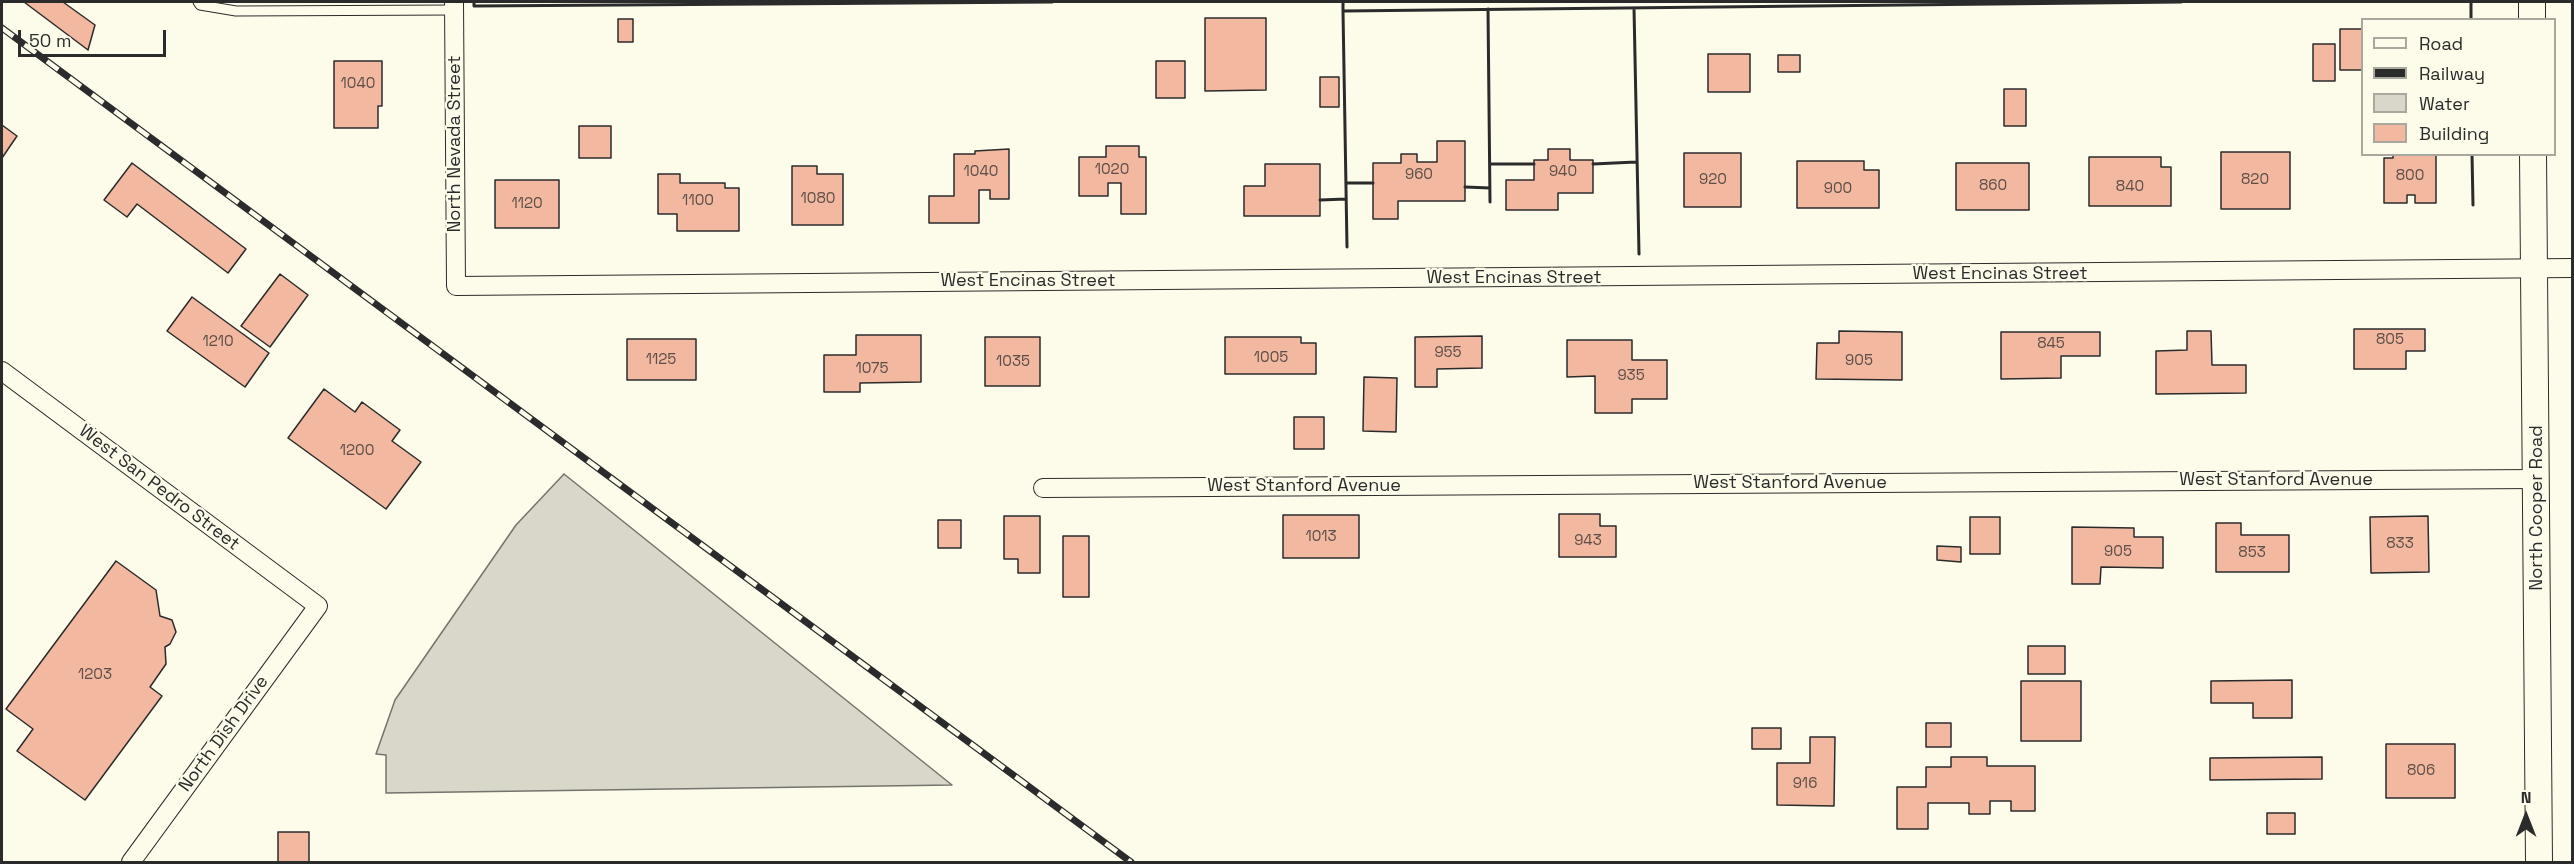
<!DOCTYPE html>
<html>
<head>
<meta charset="utf-8">
<style>
  body { margin:0 }
  #map { position:relative; width:2574px; height:864px; overflow:hidden; background:#fdfbea; font-family:"Space Grotesk",sans-serif }
  canvas { display:block }
  .frame { position:absolute; inset:0; border:3px solid #2b2b2b; pointer-events:none }
  .legend { position:absolute; left:2361px; top:18px; width:195px; height:138px; box-sizing:border-box; background:#fdfbea; border:2px solid #a9a89e; margin:0; padding:8px 10px; list-style:none; font-size:18px; color:#2b2b2b }
  .legend li { display:flex; align-items:center; gap:12px; height:30px }
  .legend b { width:30px; border:2px solid #a9a89e }
  .north { position:absolute; left:2496px; top:786px; width:60px; height:60px; -webkit-text-stroke:4px #fdfbea; paint-order:stroke; rotate:0deg; font-size:16px; font-weight:700; line-height:24px; text-align:center; color:#2b2b2b }
  .north::after { content:''; display:block; margin:auto; width:21px; height:27px; background:#2b2b2b; clip-path:polygon(50% 0,100% 100%,50% 72%,0 100%) }
  .scale { position:absolute; left:18px; top:30px; width:148px; height:27px; box-sizing:border-box; border:3px solid #2b2b2b; border-top:0; padding-left:8px; font-size:18px; line-height:21px; white-space:nowrap; color:#2b2b2b; -webkit-text-stroke:4px #fdfbea; paint-order:stroke }
</style>
</head>
<body>
<div id="map">
<canvas width="2574" height="864"></canvas>
<div class="frame"></div>
<ul class="legend">
<li><b style="height:8px;background:#fdfbea"></b>Road</li>
<li><b style="height:8px;background:#2b2b2b"></b>Railway</li>
<li><b style="height:16px;background:#d8d7c9"></b>Water</li>
<li><b style="height:16px;background:#f2b8a0"></b>Building</li>
</ul>
<div class="north">N</div>
<div class="scale">50 m</div>
</div>
<script>
const ctx = document.querySelector('canvas').getContext('2d');
ctx.lineJoin = 'round';
function fill(path, color) {
  ctx.fillStyle = color;
  ctx.fill(path, 'evenodd');
}
function poly(rows) {
  const path = new Path2D();
  for (const r of rows) {
    path.moveTo(r[0], r[1]);
    for (let i = 2; i < r.length; i += 2) path.lineTo(r[i], r[i + 1]);
  }
  return path;
}
function trace(path, color, width, dash) {
  ctx.strokeStyle = color;
  ctx.lineWidth = width;
  ctx.lineCap = dash ? 'butt' : 'round';
  ctx.setLineDash(dash || []);
  ctx.stroke(path);
}
function label(font, color, halo, rows, align = 'center') {
  ctx.font = font + ' "Space Grotesk",sans-serif';
  ctx.lineWidth = 4.5;
  ctx.setLineDash([]);
  ctx.textBaseline = 'middle';
  ctx.strokeStyle = halo;
  ctx.fillStyle = color;
  for (const [text, x, y, turn = 0] of rows) {
    ctx.save();
    ctx.translate(x, y);
    ctx.rotate((+turn || 0) * Math.PI / 180);
    ctx.textAlign = isNaN(turn) ? turn : align;
    if (halo) ctx.strokeText(text, 0, 0);
    ctx.fillText(text, 0, 0);
    ctx.restore();
  }
}
const water = poly([
  [564,474,952,785,386,793,386,755,376,754,395,700,516,525,564,474]
]);
fill(water, '#d8d7c9');
trace(water, '#74746e', 1.5);
const building = poly([
  [24,2,63,2,95,25,88,50,24,2],
  [1205,18,1266,18,1266,90,1205,91,1205,18],
  [618,19,633,19,633,42,618,42,618,19],
  [2340,29,2362,29,2362,70,2340,70,2340,29],
  [2313,44,2335,44,2335,81,2313,81,2313,44],
  [1708,54,1750,54,1750,92,1708,92,1708,54],
  [1778,55,1800,55,1800,72,1778,72,1778,55],
  [334,61,382,61,382,106,378,106,378,128,334,128,334,61],
  [1156,61,1185,61,1185,98,1156,98,1156,61],
  [1320,77,1339,77,1339,107,1320,107,1320,77],
  [2004,89,2026,89,2026,126,2004,126,2004,89],
  [2,125,17,136,2,158,2,125],
  [579,126,611,126,611,158,579,158,579,126],
  [1437,141,1465,141,1465,201,1398,201,1398,219,1373,219,1373,163,1401,163,1401,154,1417,154,1417,162,1437,162,1437,141],
  [1106,146,1139,146,1139,157,1146,157,1146,214,1121,214,1121,183,1108,183,1108,196,1079,196,1079,157,1106,157,1106,146],
  [1009,149,1009,199,990,199,990,190,979,190,979,223,929,223,929,196,954,196,954,154,975,154,975,151,1009,149],
  [1548,149,1570,149,1570,160,1593,160,1593,193,1558,193,1558,210,1506,210,1506,180,1534,180,1534,160,1548,160,1548,149],
  [2221,152,2290,152,2290,209,2221,209,2221,152],
  [1684,153,1741,153,1741,207,1684,207,1684,153],
  [2393,154,2436,154,2436,203,2415,203,2415,195,2407,195,2407,203,2384,203,2384,158,2393,158,2393,154],
  [2089,157,2161,157,2161,167,2171,167,2171,206,2089,206,2089,157],
  [1797,161,1864,161,1864,170,1879,170,1879,208,1797,208,1797,161],
  [132,163,246,249,228,273,137,204,127,217,104,200,132,163],
  [1956,163,2029,163,2029,210,1956,210,1956,163],
  [1265,164,1320,164,1320,216,1244,216,1244,186,1265,186,1265,164],
  [792,166,817,166,817,174,843,174,843,225,792,225,792,166],
  [658,174,680,174,680,183,725,183,725,188,739,188,739,231,677,231,677,214,658,214,658,174],
  [495,180,559,180,559,228,495,228,495,180],
  [280,274,308,295,270,347,241,326,280,274],
  [192,297,269,353,245,387,167,331,192,297],
  [2354,329,2425,329,2425,351,2406,351,2406,369,2354,369,2354,329],
  [1839,331,1902,332,1902,380,1816,379,1817,343,1839,343,1839,331],
  [2187,331,2211,331,2212,365,2246,365,2246,393,2156,394,2156,351,2187,350,2187,331],
  [2001,332,2100,332,2100,356,2061,356,2061,378,2001,379,2001,332],
  [856,335,921,335,921,382,860,383,860,392,824,392,824,355,856,355,856,335],
  [1482,336,1482,368,1437,369,1437,387,1415,387,1415,337,1482,336],
  [985,337,1040,337,1040,386,985,386,985,337],
  [1225,337,1301,337,1301,343,1316,343,1316,374,1225,374,1225,337],
  [627,339,696,339,696,380,627,380,627,339],
  [1567,340,1632,340,1632,360,1667,360,1667,399,1632,399,1632,413,1595,413,1595,376,1567,377,1567,340],
  [1364,377,1397,378,1396,432,1363,431,1364,377],
  [324,389,355,412,362,402,400,430,392,441,421,462,386,509,288,438,324,389],
  [1294,417,1324,417,1324,449,1294,449,1294,417],
  [1559,514,1600,514,1600,526,1616,526,1616,557,1559,557,1559,514],
  [1283,515,1359,515,1359,558,1283,558,1283,515],
  [1004,516,1040,516,1040,573,1018,573,1018,559,1004,559,1004,516],
  [2428,516,2429,572,2371,573,2370,517,2428,516],
  [1970,517,2000,517,2000,554,1970,554,1970,517],
  [938,520,961,520,961,548,938,548,938,520],
  [2216,523,2241,523,2241,535,2289,535,2289,572,2216,572,2216,523],
  [2072,527,2134,528,2134,537,2163,537,2163,568,2101,567,2100,584,2072,584,2072,527],
  [1063,536,1089,536,1089,597,1063,597,1063,536],
  [1937,546,1961,547,1961,562,1937,560,1937,546],
  [116,561,156,590,160,616,172,620,176,632,170,644,165,647,166,664,150,687,162,696,85,800,17,751,33,729,6,709,116,561],
  [2028,646,2065,646,2065,674,2028,674,2028,646],
  [2292,680,2292,718,2253,718,2253,703,2211,703,2211,681,2292,680],
  [2021,681,2081,681,2081,741,2021,741,2021,681],
  [1926,723,1951,723,1951,747,1926,747,1926,723],
  [1752,728,1781,728,1781,749,1752,749,1752,728],
  [1810,737,1835,737,1834,806,1777,805,1777,763,1810,763,1810,737],
  [2386,744,2455,744,2455,798,2386,798,2386,744],
  [1951,757,1987,757,1987,766,2035,766,2035,811,2011,811,2011,801,1990,801,1990,814,1969,814,1969,803,1928,803,1928,829,1897,829,1897,787,1926,787,1926,767,1951,767,1951,757],
  [2322,757,2322,779,2210,780,2210,758,2322,757],
  [2267,813,2295,813,2295,834,2267,834,2267,813],
  [278,832,309,832,309,862,278,862,278,832]
]);
fill(building, '#f2b8a0');
trace(building, '#2b2b2b', 1.5);
const lane = poly([
  [198,2,200,5,236,11,454,10]
]);
const street = poly([
  [454,2,456,286,2572,268],
  [2,371,318,606,131,862],
  [1043,488,2536,479]
]);
const secondary = poly([
  [2532,2,2532,20],
  [2533,154,2539,862]
]);
trace(lane, '#2b2b2b', 11);
trace(street, '#2b2b2b', 20);
trace(secondary, '#2b2b2b', 28);
trace(lane, '#fdfbea', 9);
trace(street, '#fdfbea', 18);
trace(secondary, '#fdfbea', 26);
const rail = poly([
  [2,28,1131,862]
]);
trace(rail, '#2b2b2b', 7);
trace(rail, '#fdfbea', 4.5, [14]);
trace(poly([
  [474,2,474,6,1052,2],
  [1343,2,1343,11,2181,2],
  [2471,2,2471,20],
  [1634,8,1639,254],
  [1488,9,1490,202],
  [1343,11,1347,247],
  [2472,154,2473,205],
  [1490,164,1534,164],
  [1593,164,1636,162],
  [1346,183,1373,183],
  [1465,187,1490,188],
  [1320,200,1346,199]
]), '#2b2b2b', 3);
label('15px', '#5d4e48', null, [
  ["1040",358,84],
  ["1020",1112,170],
  ["1040",981,172],
  ["940",1563,172],
  ["960",1419,175],
  ["800",2410,176],
  ["920",1713,180],
  ["820",2255,180],
  ["860",1993,186],
  ["840",2130,187],
  ["900",1838,189],
  ["1080",818,199],
  ["1100",698,201],
  ["1120",527,204],
  ["805",2390,340],
  ["1210",218,342],
  ["845",2051,344],
  ["955",1448,353],
  ["1005",1271,358],
  ["1125",661,360],
  ["905",1859,361],
  ["1035",1013,362],
  ["1075",872,369],
  ["935",1631,376],
  ["1200",357,451],
  ["1013",1321,537],
  ["943",1588,541],
  ["833",2400,544],
  ["905",2118,552],
  ["853",2252,553],
  ["1203",95,675],
  ["806",2421,771],
  ["916",1805,784]
]);
label('18px', '#2b2b2b', '#fdfbea', [
  ["North Nevada Street",455,144,-90],
  ["West Encinas Street",2000,274],
  ["West Encinas Street",1514,278],
  ["West Encinas Street",1028,281],
  ["West Stanford Avenue",2276,480],
  ["West Stanford Avenue",1790,483],
  ["West Stanford Avenue",1304,486],
  ["West San Pedro Street",159,488,37],
  ["North Cooper Road",2537,508,-90],
  ["North Dish Drive",224,734,-54]
]);
</script>
</body>
</html>
